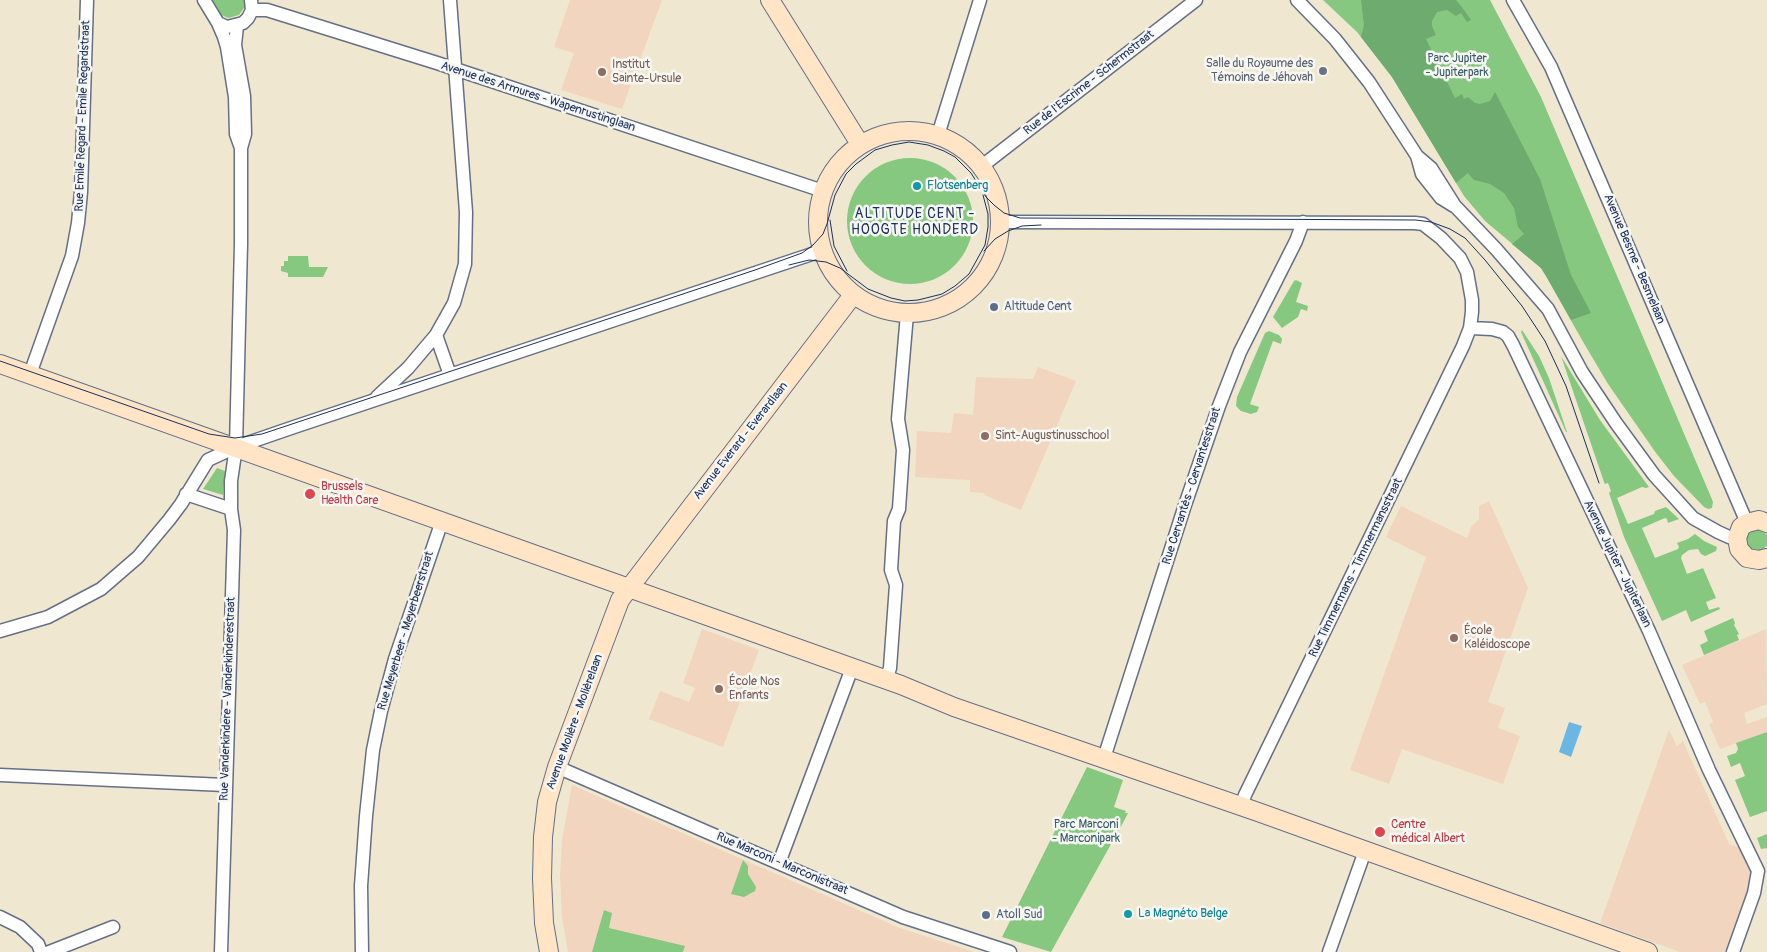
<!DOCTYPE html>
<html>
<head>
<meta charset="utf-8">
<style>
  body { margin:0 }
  canvas { display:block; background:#efe7cf }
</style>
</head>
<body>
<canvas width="1767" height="952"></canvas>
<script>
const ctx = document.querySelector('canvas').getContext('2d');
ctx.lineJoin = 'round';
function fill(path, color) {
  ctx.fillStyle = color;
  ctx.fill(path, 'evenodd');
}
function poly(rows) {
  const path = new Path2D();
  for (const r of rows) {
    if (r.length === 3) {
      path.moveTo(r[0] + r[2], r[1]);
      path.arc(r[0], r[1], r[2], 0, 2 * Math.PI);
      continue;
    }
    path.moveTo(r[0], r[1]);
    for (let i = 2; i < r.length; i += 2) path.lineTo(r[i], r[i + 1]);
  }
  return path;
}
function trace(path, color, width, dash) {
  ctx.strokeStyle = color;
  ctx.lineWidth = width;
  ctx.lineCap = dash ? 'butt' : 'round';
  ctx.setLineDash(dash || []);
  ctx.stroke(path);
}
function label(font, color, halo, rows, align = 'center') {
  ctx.font = font + ' Pangolin,sans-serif';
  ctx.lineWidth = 5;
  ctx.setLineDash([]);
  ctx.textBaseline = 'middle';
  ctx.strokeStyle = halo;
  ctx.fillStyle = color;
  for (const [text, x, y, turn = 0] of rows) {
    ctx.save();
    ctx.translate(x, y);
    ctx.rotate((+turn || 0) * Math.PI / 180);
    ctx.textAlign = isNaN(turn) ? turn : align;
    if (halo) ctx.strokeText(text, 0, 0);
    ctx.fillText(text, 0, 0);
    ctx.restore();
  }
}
fill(poly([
  [570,0,662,0,622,109,561,90,574,53,554,47],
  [1038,367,1076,381,1021,510,984,495,984,493,970,492,970,480,915,477,917,431,951,433,954,413,973,415,976,377,1033,379],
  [1489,501,1528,588,1488,702,1505,708,1498,728,1520,736,1503,784,1402,749,1389,784,1350,770,1426,557,1386,537,1401,506,1467,538,1471,527,1479,519,1479,506],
  [702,629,759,650,723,747,649,719,660,691,689,702,695,688,683,683],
  [1766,629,1767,704,1744,713,1747,724,1767,717,1767,732,1720,749,1709,724,1713,722,1705,702,1700,704,1682,665],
  [1669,730,1677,746,1683,741,1729,844,1742,848,1751,871,1751,883,1726,952,1680,952,1600,923],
  [572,785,900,928,974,952,568,952,562,917,560,876,562,840]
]), '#f2d5be');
fill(poly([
  [210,0,246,0,246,5,239,15,228,18,217,13],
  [1323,0,1490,0,1541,97,1711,497,1713,502,1712,508,1708,509,1704,507,1674,476,1656,453,1608,384,1582,340,1546,276,1541,268,1485,221,1464,196,1392,77,1357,32],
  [910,221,63],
  [288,256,308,256,309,267,328,267,323,277,288,277,288,273,281,271,281,266,284,266,284,261,288,261],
  [1296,280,1302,283,1296,302,1308,306,1307,311,1301,309,1298,317,1282,328,1273,317,1294,281],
  [1522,330,1539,356,1549,378,1567,432,1566,432,1521,332],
  [1269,331,1279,335,1282,339,1281,344,1273,341,1250,404,1259,407,1257,412,1251,414,1241,411,1236,406,1237,397,1265,333],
  [1561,356,1600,420,1649,487,1646,488,1642,487,1617,498,1628,524,1654,514,1655,511,1666,507,1679,519,1668,523,1667,519,1665,518,1642,528,1655,558,1678,549,1679,547,1677,543,1688,539,1695,534,1704,541,1717,547,1716,551,1705,556,1701,554,1698,549,1689,550,1682,555,1681,558,1687,574,1703,568,1716,598,1706,602,1709,610,1719,607,1720,609,1691,622,1686,610,1662,621,1624,537,1609,493,1611,491,1608,483,1605,484,1604,482],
  [217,468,225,471,223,495,203,489],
  [1757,540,11],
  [1733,618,1735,623,1734,625,1739,634,1737,635,1739,640,1704,655,1700,645,1708,641,1704,631],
  [1767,732,1767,811,1750,817,1735,780,1745,776,1740,763,1731,767,1727,756,1736,753,1738,749,1736,743],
  [1087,767,1123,780,1114,807,1126,811,1125,813,1128,813,1125,819,1051,952,1002,937],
  [1767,834,1767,848,1761,849,1757,838],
  [743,860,748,866,748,874,756,887,755,891,744,897,731,894],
  [604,910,612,913,609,928,685,946,683,952,592,952]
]), '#87c880');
fill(poly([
  [1361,0,1456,0,1464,10,1471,20,1467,22,1461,13,1456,16,1447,10,1437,12,1432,21,1432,26,1436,35,1426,39,1455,98,1462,94,1464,99,1468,97,1475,103,1480,104,1490,101,1495,92,1540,179,1571,275,1591,313,1571,320,1546,276,1541,268,1512,244,1524,234,1518,227,1514,208,1504,193,1490,184,1474,180,1468,173,1456,183,1392,77,1361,37,1364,25]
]), '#6dac6e');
fill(poly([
  [1569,722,1582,726,1571,757,1559,752]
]), '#6cb6e4');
const street = poly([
  [204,0,218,23,227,27,243,23,248,18,252,10,251,0],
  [1297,0,1335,39,1369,82,1417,156,1422,174,1441,198,1454,206],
  [1513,0,1551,67,1747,523],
  [252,10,267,10,437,63,823,191],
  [218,23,224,37,227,47,235,97,236,134,241,148],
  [938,135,980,0],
  [1417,156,1431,168,1455,206,1496,249,1548,309,1582,372,1616,423,1654,475,1693,518,1718,532,1729,537,1737,538],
  [982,166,1196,0],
  [1001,222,1415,223,1423,224,1441,238,1460,258,1467,272,1472,300,1472,312,1470,328,1463,346,1245,795,1241,807],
  [1470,328,1492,329,1503,332,1508,336,1513,345,1649,631,1709,770,1758,871,1754,893,1733,952],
  [436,335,450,375],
  [30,374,72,256,78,223,81,192,87,0],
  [377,397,408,368,436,335,454,303,465,264,466,212,450,0],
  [186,494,231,509],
  [0,631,48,617,101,589,138,557,169,520,181,504,208,460,236,447,294,427,821,251],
  [886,680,890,668,896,585,891,570,894,521,899,509,903,450,898,419,907,314],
  [1104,758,1185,505,1219,406,1240,352,1296,241,1303,222],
  [557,767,903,917,1010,952],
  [0,775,225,785],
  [779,863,852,668],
  [0,917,20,927,38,944,41,952],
  [49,952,113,927],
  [221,952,234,530,231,509,231,481,236,447,241,244,241,148,245,134,244,96,235,45,237,26],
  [362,952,361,886,366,816,373,750,381,711,395,659,442,521],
  [1329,952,1365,851]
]);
const secondary = poly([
  [770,0,860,144],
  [909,222,91],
  [0,364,901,685,954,707,1258,812,1648,952],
  [1767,523,1759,520,1747,523,1741,527,1737,538,1739,549,1747,558,1759,560,1767,558],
  [549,952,544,923,542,878,543,837,547,802,557,767,620,600,853,295]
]);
trace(street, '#656f86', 15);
trace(secondary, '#656f86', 20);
trace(street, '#fff', 12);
trace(secondary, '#ffe4c6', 18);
trace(poly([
  [830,220,834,246,847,271],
  [984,251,995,239,1008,231,1022,226,1041,225],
  [789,265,809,260,826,262,840,268,868,289,891,298,905,301,918,300,942,294,955,286,969,274,985,245,988,227,988,214,983,195],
  [0,361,209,434,235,438,262,434,755,270,802,253,813,245,823,234,827,224,835,195,846,174,856,164,875,150,892,145,909,142,928,145,944,151,955,157,971,173,986,197,994,205,1004,213,1020,218,1416,220,1431,222,1450,229,1465,238,1485,260,1522,306,1545,341,1566,386,1599,483]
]), '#1b2f5e', 1);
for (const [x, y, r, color] of [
  [1323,71,5,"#6b7280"],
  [602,72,5,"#8d6e63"],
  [917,186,5,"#0f9aa8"],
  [994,307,5,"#5c6f8a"],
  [985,436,5,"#8d6e63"],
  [310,494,6,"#e0444e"],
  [1454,638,5,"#8d6e63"],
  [719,689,5,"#8d6e63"],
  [1380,832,6,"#e0444e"],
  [1128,914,5,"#0f9aa8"],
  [986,915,5,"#5c6f8a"]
]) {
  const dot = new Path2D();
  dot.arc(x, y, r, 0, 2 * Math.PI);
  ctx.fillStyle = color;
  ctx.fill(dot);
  trace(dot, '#f6f6f2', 2);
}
label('12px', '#3b5d68', '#f6f6f2', [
  ["Parc Jupiter",1457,59],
  ["- Jupiterpark",1457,73],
  ["Parc Marconi",1086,825],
  ["- Marconipark",1086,839]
]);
label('12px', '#5b616d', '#f6f6f2', [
  ["Salle du Royaume des",1313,64],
  ["Témoins de Jéhovah",1313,78]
], 'right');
label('12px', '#785e54', '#f6f6f2', [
  ["Institut",612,65],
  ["Sainte-Ursule",612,79],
  ["Sint-Augustinusschool",995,436],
  ["École",1464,631],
  ["Kaléidoscope",1464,645],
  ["École Nos",729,682],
  ["Enfants",729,696]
], 'left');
label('12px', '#1b2f5e', '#f6f6f2', [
  ["Rue de l'Escrime - Schermstraat",1089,83,-38],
  ["Avenue des Armures - Wapenrustinglaan",538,97,18],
  ["Rue Emile Regard - Emile Regardstraat",83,116,-88],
  ["Avenue Besme - Besmelaan",1634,259,67],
  ["Avenue Everard - Everardlaan",741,441,-52],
  ["Rue Cervantès - Cervantesstraat",1192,486,-72],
  ["Avenue Jupiter - Jupiterlaan",1617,564,64],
  ["Rue Timmermans - Timmermansstraat",1356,568,-64],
  ["Rue Meyerbeer - Meyerbeerstraat",406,631,-73],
  ["Rue Vanderkindere - Vanderkinderestraat",228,699,-88],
  ["Avenue Molière - Molièrelaan",575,722,-70],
  ["Rue Marconi - Marconistraat",782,864,23]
]);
label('12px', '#0d838f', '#f6f6f2', [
  ["Flotsenberg",927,186],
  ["La Magnéto Belge",1138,914]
], 'left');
label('12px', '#4e5e75', '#f6f6f2', [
  ["Altitude Cent",1004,307],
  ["Atoll Sud",996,915]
], 'left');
label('12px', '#be3a42', '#f6f6f2', [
  ["Brussels",321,487],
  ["Health Care",321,501],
  ["Centre",1391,825],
  ["médical Albert",1391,839]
], 'left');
ctx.letterSpacing = '1px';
label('14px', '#1b2f5e', '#f6f6f2', [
  ["ALTITUDE CENT -",915,214],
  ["HOOGTE HONDERD",915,230]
]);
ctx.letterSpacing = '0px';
</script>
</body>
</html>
